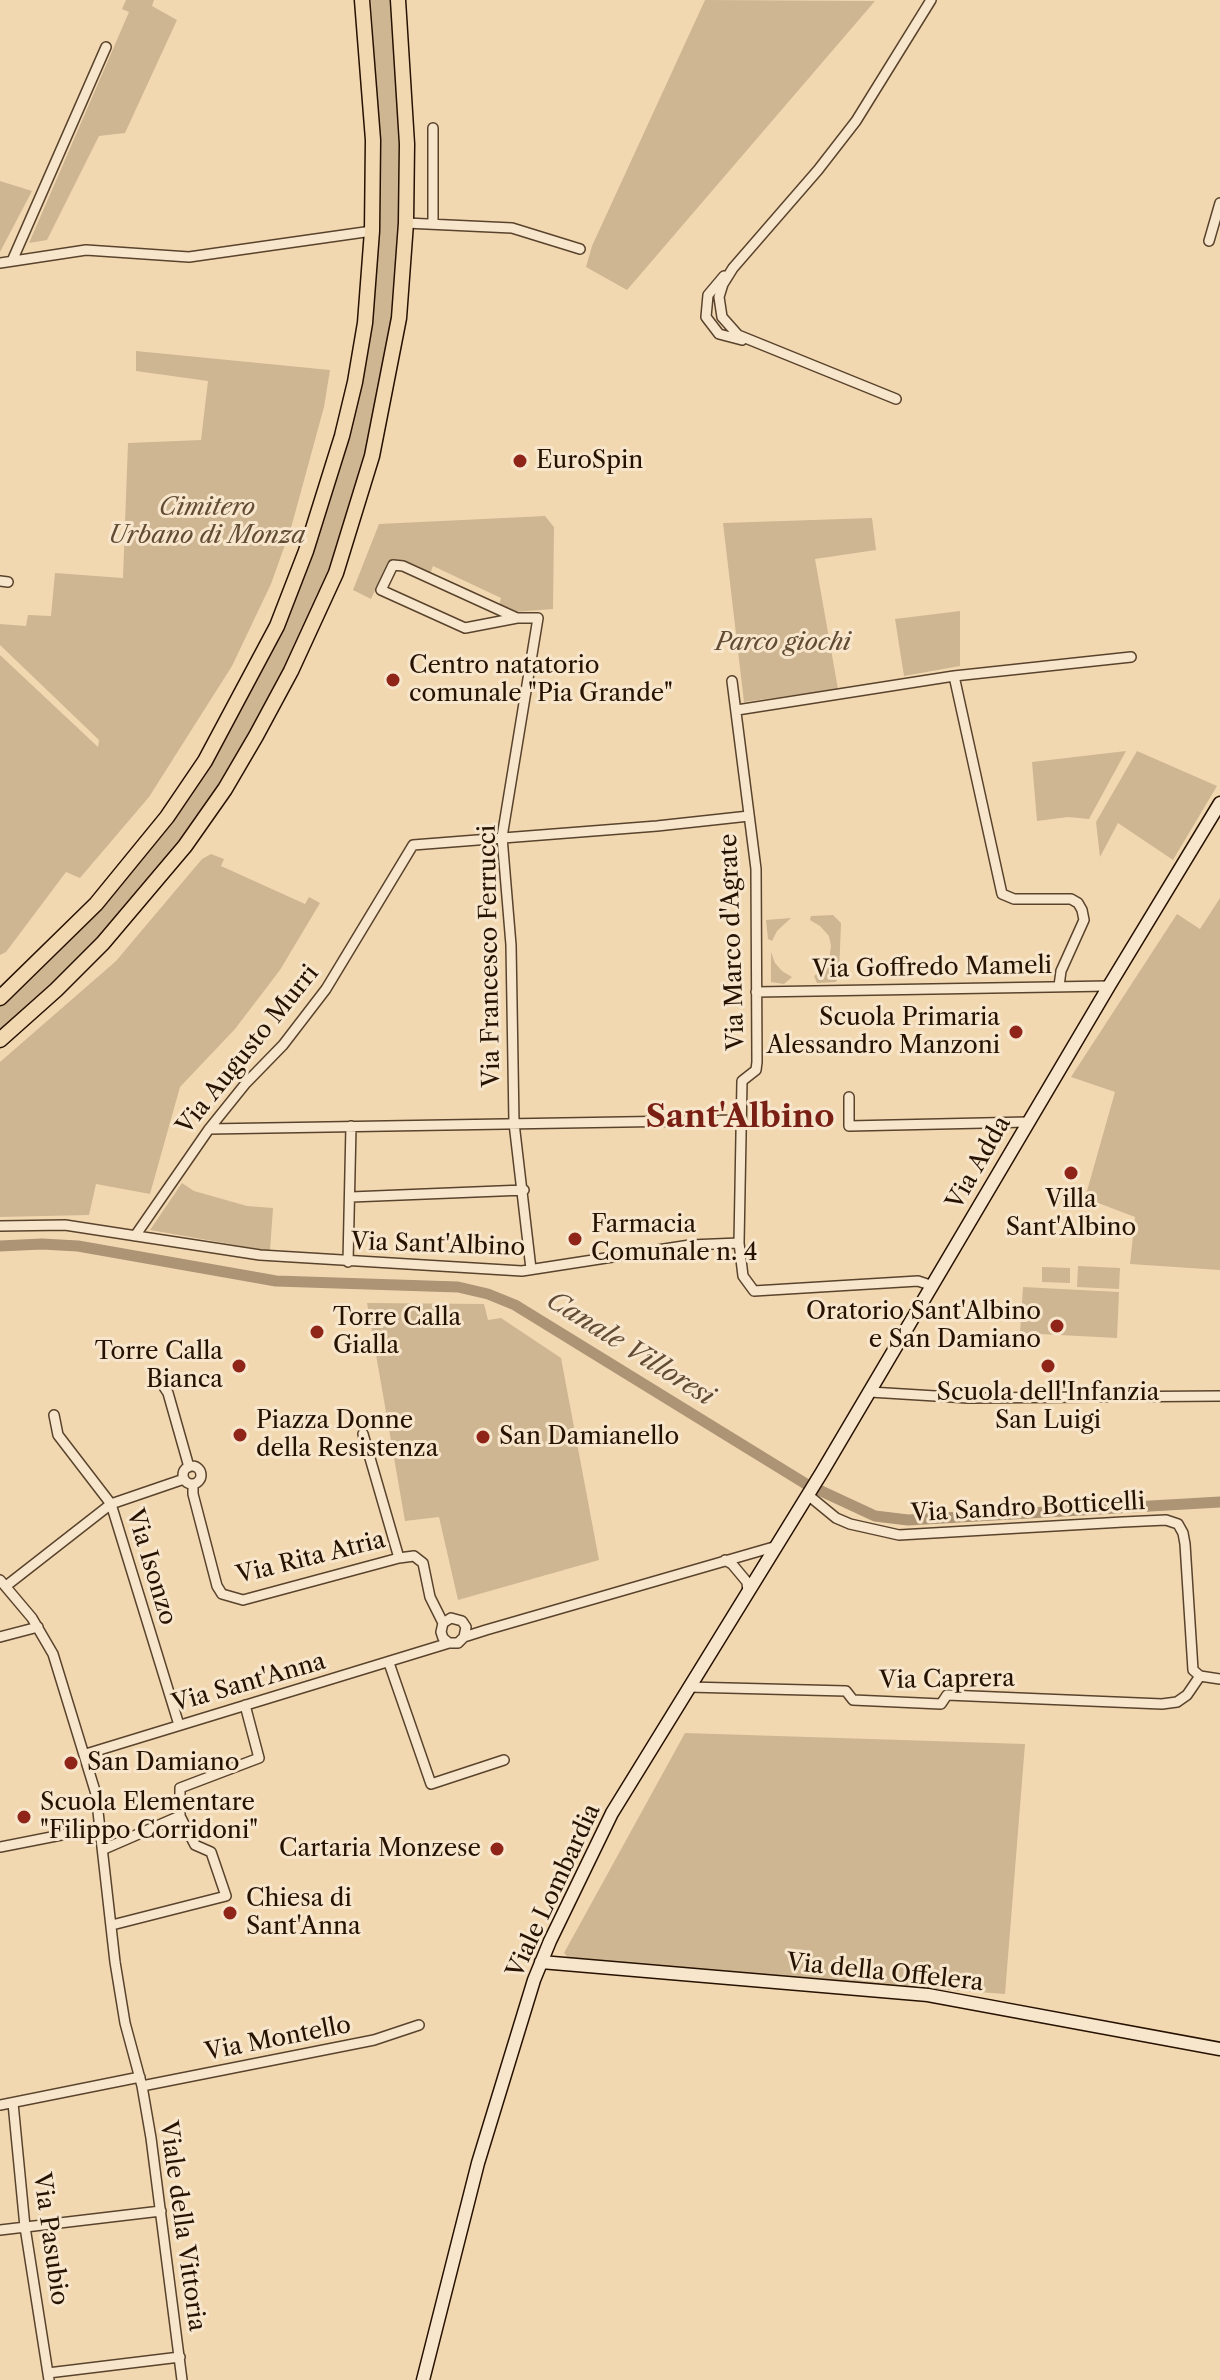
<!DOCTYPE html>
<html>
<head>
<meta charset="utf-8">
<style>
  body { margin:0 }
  canvas { display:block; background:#f2d8b1 }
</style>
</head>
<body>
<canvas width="1220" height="2380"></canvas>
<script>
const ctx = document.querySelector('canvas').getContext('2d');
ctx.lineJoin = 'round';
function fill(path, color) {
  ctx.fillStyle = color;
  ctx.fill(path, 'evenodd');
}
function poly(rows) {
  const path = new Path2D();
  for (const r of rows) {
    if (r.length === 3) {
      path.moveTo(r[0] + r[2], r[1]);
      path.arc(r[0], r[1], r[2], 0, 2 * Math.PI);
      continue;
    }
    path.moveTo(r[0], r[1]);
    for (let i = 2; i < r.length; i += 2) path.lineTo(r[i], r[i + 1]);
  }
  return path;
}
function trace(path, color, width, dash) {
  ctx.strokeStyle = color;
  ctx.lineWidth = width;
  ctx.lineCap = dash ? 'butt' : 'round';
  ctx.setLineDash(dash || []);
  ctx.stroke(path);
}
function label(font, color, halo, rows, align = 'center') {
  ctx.font = font + ' "Libre Caslon Text",serif';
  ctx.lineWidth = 6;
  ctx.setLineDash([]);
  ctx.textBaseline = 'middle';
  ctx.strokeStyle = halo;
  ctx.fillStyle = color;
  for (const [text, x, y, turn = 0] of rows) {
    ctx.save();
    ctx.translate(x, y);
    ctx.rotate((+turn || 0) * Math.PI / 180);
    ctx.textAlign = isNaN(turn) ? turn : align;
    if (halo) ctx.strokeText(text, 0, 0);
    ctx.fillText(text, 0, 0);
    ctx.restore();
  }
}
fill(poly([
  [126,0,154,0,152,6,177,20,125,133,99,136,47,240,29,243,129,12,122,9],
  [371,0,392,0,402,160,397,284,387,358,371,436,334,558,315,605,272,698,193,825,128,906,45,992,0,1030,0,1004,32,978,115,891,178,810,235,720,280,633,315,548,351,433,367,355,377,270,380,228,380,141],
  [705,0,875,1,627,290,586,267,592,246],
  [0,181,32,191,0,252],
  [136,351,330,370,324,407,291,528,271,584,232,666,149,797,80,878,66,872,6,952,0,955,0,655,98,747,99,740,0,645,0,624,26,626,28,615,51,616,55,573,123,578,128,443,201,440,208,381,136,371],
  [545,516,554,527,553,609,514,612,499,606,501,598,433,566,430,574,401,561,388,562,371,599,353,590,379,524],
  [872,518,876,550,815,559,838,689,744,702,723,523],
  [960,611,960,666,904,676,895,619],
  [1126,751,1089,819,1068,817,1037,821,1032,762],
  [1137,751,1217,786,1173,860,1118,823,1100,857,1096,822],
  [211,854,224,859,221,866,305,904,309,897,320,903,280,970,235,1029,180,1087,150,1194,96,1184,89,1215,0,1217,0,1062,116,961,202,859],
  [1220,898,1220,1270,1130,1264,1135,1217,1085,1198,1115,1092,1071,1077,1177,914,1200,929],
  [833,915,841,923,839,975,836,982,817,983,814,976,823,969,829,960,831,946,829,936,820,926,810,920,811,916],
  [791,918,777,931,772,941,768,939,766,920],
  [771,952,775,963,782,971,792,977,784,984,771,982],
  [182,1183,194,1191,247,1206,273,1208,270,1251,150,1230],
  [1078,1266,1120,1268,1119,1289,1077,1287],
  [1042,1267,1070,1268,1070,1283,1042,1282],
  [1023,1287,1119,1292,1117,1338,1020,1333],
  [367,1303,484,1304,488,1320,501,1318,561,1358,599,1560,458,1600,439,1517,405,1521],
  [685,1733,1025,1744,1005,1994,572,1962,564,1953]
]), '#cfb693');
trace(poly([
  [0,1246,42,1244,78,1246,276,1281,458,1287,488,1294,515,1305,806,1484,875,1516,908,1520,1220,1502]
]), '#ad9475', 11);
const street = poly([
  [433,128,433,224],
  [406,223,512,228,580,249],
  [1209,241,1220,203],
  [12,261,106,47],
  [0,263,86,250,189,257,372,231],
  [724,276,708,295,706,317,719,334,742,340],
  [896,399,738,335,722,317,719,297,723,284,733,268,818,170,856,121,931,0],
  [0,581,8,582],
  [517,618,403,566,393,565,381,590,465,628,517,618,538,618,502,837,511,945,514,1123,531,1269],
  [954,676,1002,894,1014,899,1071,899,1078,903,1082,910,1084,920,1061,971,1059,986],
  [732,681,756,869,757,1062,756,1070,742,1081,739,1243,743,1276,754,1291,918,1281,933,1286],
  [737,710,954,676,1131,657],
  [756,992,1109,986],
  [849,1097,849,1126,1028,1122],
  [209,1129,741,1120],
  [351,1197,524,1190],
  [0,1226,65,1225,260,1255,522,1271,690,1245,739,1243],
  [135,1236,209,1129,246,1083,283,1045,326,989,413,845,657,826,749,816],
  [348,1262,351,1126],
  [156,1375,168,1393,189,1467],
  [870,1392,968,1398,1220,1396],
  [54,1415,58,1435,111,1504,179,1725],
  [363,1434,399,1558],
  [192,1475,9],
  [193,1484,193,1494,217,1586,222,1594,243,1600,399,1558,414,1556,423,1563,430,1597,443,1623],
  [808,1495,836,1518,850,1524,899,1535,1123,1522,1166,1520,1178,1524,1183,1533,1185,1544,1193,1670,1200,1676,1220,1679],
  [725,1560,732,1564,747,1582,748,1593],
  [0,1580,32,1618,53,1654,96,1794,115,1962,125,2023,142,2086,151,2138,182,2380],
  [6,1586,111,1504,184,1479],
  [0,1637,38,1627],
  [464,1637,466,1627,462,1621,451,1618,443,1623,441,1632,443,1638,449,1643,458,1643,464,1637,486,1630,777,1546],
  [389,1663,431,1784,504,1760],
  [688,1687,846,1691,853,1700,941,1704,947,1695,1162,1704,1177,1702,1187,1695,1200,1676],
  [86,1754,449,1643],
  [0,1847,102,1827],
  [104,1849,180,1816],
  [112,1925,226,1896,211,1852,195,1845,180,1816,180,1788,259,1758,245,1705],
  [142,2086,374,2040,419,2025],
  [13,2103,25,2227,49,2380],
  [0,2105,140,2077],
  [0,2230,161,2211],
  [48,2373,180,2357]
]);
const secondary = poly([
  [541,1962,928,1995,1220,2049],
  [423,2380,478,2163,534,1980,550,1941,612,1813,822,1472,1109,986,1220,803]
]);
const primary = poly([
  [0,998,96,904,167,817,205,761,277,626,306,551,342,436,355,382,365,323,372,231,373,140,362,0],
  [0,1040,56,990,103,943,185,846,225,789,256,736,291,671,336,573,372,456,399,318,406,223,407,144,398,0]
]);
trace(street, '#5a432c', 12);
trace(secondary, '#271100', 15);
trace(primary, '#271100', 17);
trace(street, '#f7e6cc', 9);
trace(secondary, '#f7e6cc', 12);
trace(primary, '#f2d8b1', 14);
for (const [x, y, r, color] of [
  [520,461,8,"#8f2418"],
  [393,680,8,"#8f2418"],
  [1016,1032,8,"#8f2418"],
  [1071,1173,8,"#8f2418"],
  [575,1239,8,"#8f2418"],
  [1057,1326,8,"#8f2418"],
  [317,1332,8,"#8f2418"],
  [239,1366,8,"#8f2418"],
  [1048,1366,8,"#8f2418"],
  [240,1435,8,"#8f2418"],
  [483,1437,8,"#8f2418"],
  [71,1763,8,"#8f2418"],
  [24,1817,8,"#8f2418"],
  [497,1849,8,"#8f2418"],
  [230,1913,8,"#8f2418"]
]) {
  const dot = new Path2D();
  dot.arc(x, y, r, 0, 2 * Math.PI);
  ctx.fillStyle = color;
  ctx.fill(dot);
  trace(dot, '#f7e6cc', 3);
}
label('24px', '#271100', '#f7e6cc', [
  ["EuroSpin",536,461],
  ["Centro natatorio",409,666],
  ["comunale \"Pia Grande\"",409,694],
  ["Scuola Primaria",1000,1018,"right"],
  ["Alessandro Manzoni",1000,1046,"right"],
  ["Villa",1071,1200,"center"],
  ["Sant'Albino",1071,1228,"center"],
  ["Farmacia",591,1225],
  ["Comunale n. 4",591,1253],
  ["Oratorio Sant'Albino",1041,1312,"right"],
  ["e San Damiano",1041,1340,"right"],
  ["Torre Calla",333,1318],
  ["Gialla",333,1346],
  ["Torre Calla",223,1352,"right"],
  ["Bianca",223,1380,"right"],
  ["Scuola dell'Infanzia",1048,1393,"center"],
  ["San Luigi",1048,1421,"center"],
  ["Piazza Donne",256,1421],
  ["della Resistenza",256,1449],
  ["San Damianello",499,1437],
  ["San Damiano",87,1763],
  ["Scuola Elementare",40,1803],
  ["\"Filippo Corridoni\"",40,1831],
  ["Cartaria Monzese",481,1849,"right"],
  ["Chiesa di",246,1899],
  ["Sant'Anna",246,1927]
], 'left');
label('italic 24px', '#624b33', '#f7e6cc', [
  ["Cimitero",207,508],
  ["Urbano di Monza",207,536],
  ["Parco giochi",783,643]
]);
label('24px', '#271100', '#f7e6cc', [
  ["Via Marco d'Agrate",733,942,-92],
  ["Via Francesco Ferrucci",490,956,-91],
  ["Via Goffredo Mameli",932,968,-1],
  ["Via Augusto Murri",248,1050,-51],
  ["Via Adda",979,1163,-60],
  ["Via Sant'Albino",438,1245,2],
  ["Via Sandro Botticelli",1028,1508,-3],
  ["Via Rita Atria",311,1558,-14],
  ["Via Isonzo",151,1567,73],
  ["Via Caprera",947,1680,-1],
  ["Via Sant'Anna",249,1683,-16],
  ["Viale Lombardia",554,1891,-65],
  ["Via della Offelera",885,1973,6],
  ["Via Montello",278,2039,-11],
  ["Viale della Vittoria",182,2226,82],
  ["Via Pasubio",50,2239,82]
]);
label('italic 26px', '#634c35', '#f7e6cc', [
  ["Canale Villoresi",630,1349,32]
]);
label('bold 32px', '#7a1f14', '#f7e6cc', [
  ["Sant'Albino",740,1118]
]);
</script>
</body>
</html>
